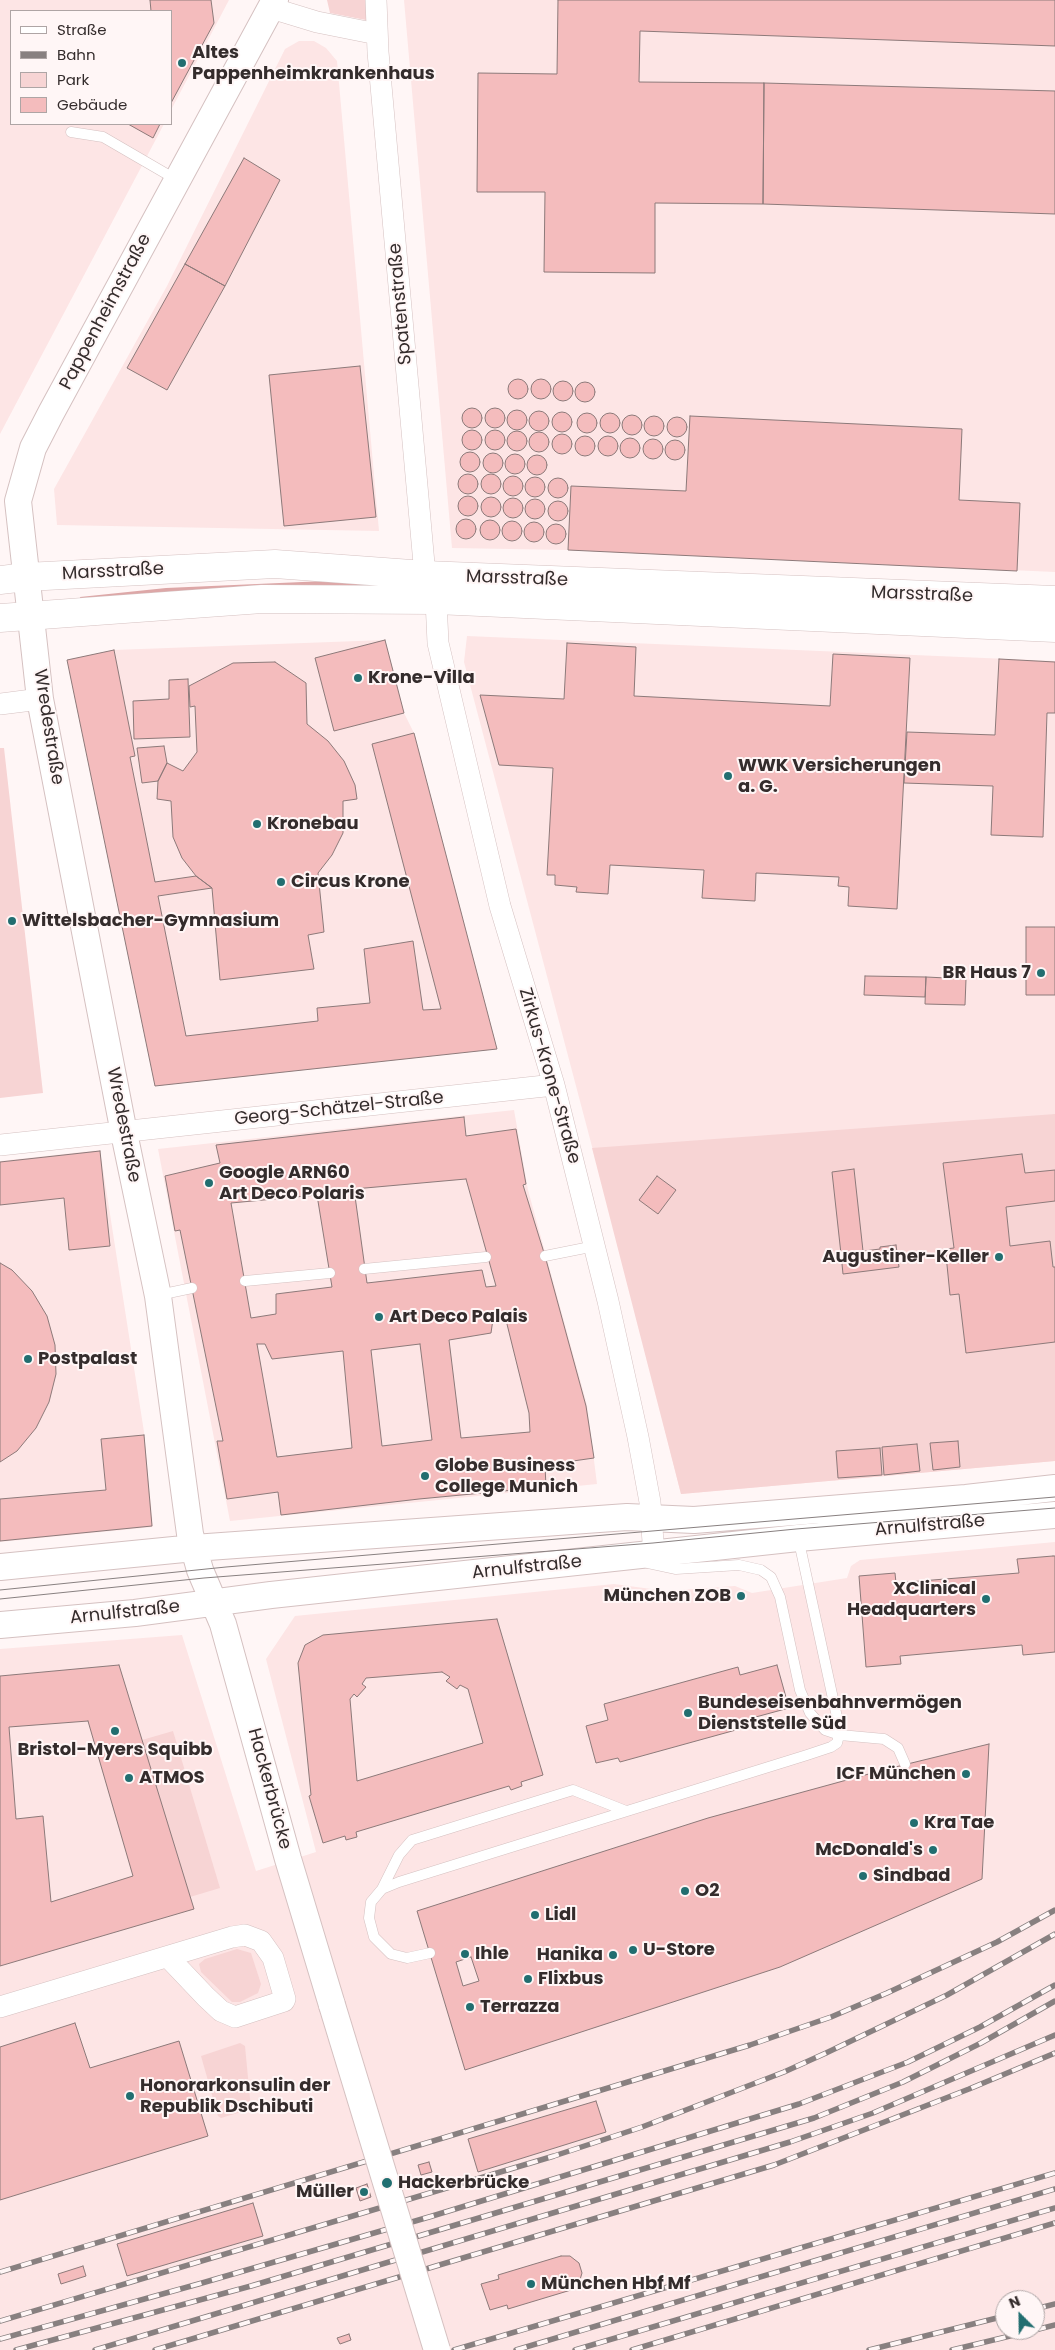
<!DOCTYPE html>
<html>
<head>
<meta charset="utf-8">
<style>
  body { margin:0 }
  #map { position:relative; width:1055px; height:2350px; overflow:hidden; background:#fff6f6; font-family:Poppins,sans-serif }
  canvas { display:block }
  .legend { position:absolute; left:10px; top:10px; width:162px; height:115px; box-sizing:border-box; background:#fff6f6; border:1px solid #aea5a5; margin:0; padding:6px 9px; list-style:none; font-size:15px; color:#342c2c }
  .legend li { display:flex; align-items:center; gap:10px; height:25px }
  .legend b { width:25px; border:1px solid #aea5a5 }
  .north { position:absolute; left:995px; top:2290px; width:50px; height:50px; box-sizing:border-box; background:#fff6f6; border:1px solid #aea5a5; border-radius:50%; rotate:337deg; font-size:14px; font-weight:700; line-height:20px; text-align:center; color:#342c2c }
  .north::after { content:''; display:block; margin:auto; width:18px; height:22px; background:#226e70; clip-path:polygon(50% 0,100% 100%,50% 72%,0 100%) }
</style>
</head>
<body>
<div id="map">
<canvas width="1055" height="2350"></canvas>
<ul class="legend">
<li><b style="height:6px;background:#fff"></b>Straße</li>
<li><b style="height:6px;background:#888080"></b>Bahn</li>
<li><b style="height:14px;background:#f7d4d4"></b>Park</li>
<li><b style="height:14px;background:#f4bcbd"></b>Gebäude</li>
</ul>
<div class="north">N</div>
</div>
<script>
const ctx = document.querySelector('canvas').getContext('2d');
ctx.lineJoin = 'round';
function fill(path, color) {
  ctx.fillStyle = color;
  ctx.fill(path, 'evenodd');
}
function poly(rows) {
  const path = new Path2D();
  for (const r of rows) {
    if (r.length === 3) {
      path.moveTo(r[0] + r[2], r[1]);
      path.arc(r[0], r[1], r[2], 0, 2 * Math.PI);
      continue;
    }
    path.moveTo(r[0], r[1]);
    for (let i = 2; i < r.length; i += 2) path.lineTo(r[i], r[i + 1]);
  }
  return path;
}
function trace(path, color, width, dash) {
  ctx.strokeStyle = color;
  ctx.lineWidth = width;
  ctx.lineCap = dash ? 'butt' : 'round';
  ctx.setLineDash(dash || []);
  ctx.stroke(path);
}
function label(font, color, halo, rows, align = 'center') {
  ctx.font = font + ' Poppins,sans-serif';
  ctx.lineWidth = 4;
  ctx.setLineDash([]);
  ctx.textBaseline = 'middle';
  ctx.strokeStyle = halo;
  ctx.fillStyle = color;
  for (const [text, x, y, turn = 0] of rows) {
    ctx.save();
    ctx.translate(x, y);
    ctx.rotate((+turn || 0) * Math.PI / 180);
    ctx.textAlign = isNaN(turn) ? turn : align;
    if (halo) ctx.strokeText(text, 0, 0);
    ctx.fillText(text, 0, 0);
    ctx.restore();
  }
}
fill(poly([
  [0,0,229,0,171,110,171,11,11,11,11,124,164,124,0,434],
  [404,0,1055,0,1055,572,568,550,452,548],
  [299,41,314,41,326,48,337,61,379,531,57,525,54,489,167,286,285,49],
  [467,636,1055,661,1055,1461,681,1494,632,1298,464,662],
  [385,640,404,713,414,733,497,1049,155,1086,67,660,114,650],
  [514,1110,528,1190,587,1405,597,1484,230,1521,158,1149],
  [100,1150,144,1432,153,1527,0,1542,0,1161],
  [1055,1542,1055,2350,0,2350,0,1649,182,1635,256,1871,316,1852,266,1659,295,1616,614,1584,666,1591,735,1586,752,1593,847,1578,851,1566,860,1560],
  [1005,2300,1035,2300,1035,2330,1005,2330]
]), '#fde5e5');
fill(poly([
  [327,0,369,0,371,21,330,13],
  [0,748,4,748,43,1093,0,1098],
  [1055,1114,1055,1461,681,1494,592,1148],
  [173,1731,220,1888,190,1897,142,1740],
  [237,1949,251,1953,261,1984,258,1993,240,2002,232,2002,201,1972,199,1964,205,1959],
  [240,2043,245,2046,251,2109,221,2118,218,2116,201,2056]
]), '#f7d4d4');
fill(poly([
  [325,581,996,610,996,614,81,603,80,597,166,588]
]), '#dda7a7');
const building = poly([
  [150,0,211,0,214,23,171,103,171,11,151,11,150,0],
  [558,0,1055,0,1055,46,640,31,639,82,764,83,763,204,655,203,655,273,544,272,545,192,477,192,478,73,557,74,558,0],
  [764,83,1055,91,1055,214,763,204,764,83],
  [128,124,160,124,153,138,128,124],
  [244,158,280,180,225,286,185,264,244,158],
  [185,264,225,286,167,390,127,368,185,264],
  [360,366,376,517,284,526,269,375,360,366],
  [541,389,10],
  [518,389,10],
  [563,391,10],
  [585,392,10],
  [472,418,10],
  [495,418,10],
  [517,420,10],
  [539,421,10],
  [562,422,10],
  [587,423,10],
  [610,423,10],
  [632,425,10],
  [690,416,962,429,959,500,1020,503,1017,571,568,550,571,486,686,491,690,416],
  [654,426,10],
  [677,427,10],
  [472,440,10],
  [495,440,10],
  [517,441,10],
  [539,442,10],
  [562,444,10],
  [608,446,10],
  [585,446,10],
  [630,448,10],
  [653,449,10],
  [675,450,10],
  [470,462,10],
  [493,463,10],
  [515,464,10],
  [537,465,10],
  [491,484,10],
  [468,484,10],
  [513,486,10],
  [535,487,10],
  [558,488,10],
  [468,506,10],
  [491,507,10],
  [513,508,10],
  [535,509,10],
  [558,511,10],
  [466,529,10],
  [490,530,10],
  [512,531,10],
  [534,532,10],
  [556,534,10],
  [385,640,404,713,334,731,315,658,385,640],
  [567,643,636,647,634,696,830,706,833,654,910,658,897,909,848,906,849,887,838,886,839,877,756,873,755,901,702,898,704,870,610,865,608,894,576,892,577,887,555,885,555,875,547,875,553,768,499,765,480,695,564,699,567,643],
  [114,650,135,756,130,757,155,882,196,876,212,888,158,896,186,1036,318,1021,317,1008,370,1003,364,949,413,941,423,1010,441,1009,372,744,414,733,497,1049,155,1086,67,660,114,650],
  [999,659,1055,662,1055,713,1047,713,1043,837,991,835,993,786,904,783,907,732,995,735,999,659],
  [275,662,306,683,307,724,328,741,344,761,355,785,357,799,343,801,343,833,332,855,318,873,324,932,308,935,314,969,220,980,212,888,196,876,182,858,173,837,171,801,157,799,158,781,167,763,183,771,197,752,195,706,190,707,189,686,233,663,275,662],
  [188,679,190,737,134,739,133,701,169,699,169,680,188,679],
  [164,746,167,763,158,781,142,783,137,748,164,746],
  [1026,927,1055,927,1055,995,1026,995,1026,927],
  [865,976,926,977,925,997,864,995,865,976],
  [926,977,966,979,965,1005,925,1004,926,977],
  [464,1117,466,1136,516,1129,526,1184,523,1185,545,1256,586,1406,594,1458,545,1465,546,1487,419,1499,281,1515,278,1492,227,1499,217,1441,223,1441,180,1230,175,1231,165,1176,220,1163,216,1145,464,1117],
  [466,1179,496,1286,486,1287,482,1270,367,1283,354,1189,466,1179],
  [317,1195,332,1287,276,1294,276,1314,251,1318,231,1203,317,1195],
  [505,1316,529,1413,530,1432,461,1438,449,1340,491,1333,493,1319,505,1316],
  [257,1344,265,1344,272,1359,343,1351,352,1448,277,1457,257,1344],
  [420,1344,432,1440,382,1446,371,1350,420,1344],
  [100,1151,110,1246,69,1250,64,1198,0,1205,0,1162,100,1151],
  [1022,1154,1025,1173,1055,1170,1055,1201,1006,1207,1010,1246,1050,1241,1053,1267,1055,1267,1055,1342,966,1353,959,1294,950,1295,947,1265,945,1249,954,1248,943,1163,1022,1154],
  [854,1169,863,1251,841,1254,832,1172,854,1169],
  [657,1176,676,1190,658,1214,639,1200,657,1176],
  [896,1245,899,1267,843,1274,841,1254,880,1249,880,1247,896,1245],
  [0,1263,12,1270,32,1291,47,1316,55,1345,56,1374,49,1402,36,1428,17,1451,0,1462,0,1263],
  [144,1435,152,1526,0,1541,0,1499,106,1490,101,1439,144,1435],
  [958,1441,960,1467,933,1470,930,1443,958,1441],
  [917,1444,920,1471,884,1475,882,1447,917,1444],
  [880,1448,882,1475,838,1478,836,1451,880,1448],
  [1053,1556,1055,1556,1055,1652,1023,1655,1022,1645,900,1656,901,1664,866,1667,859,1576,895,1573,896,1583,1019,1573,1017,1559,1053,1556],
  [497,1619,543,1775,521,1782,522,1786,511,1790,509,1786,356,1832,357,1837,346,1840,345,1836,323,1843,309,1796,311,1795,298,1663,305,1645,323,1635,497,1619],
  [442,1672,450,1677,446,1681,457,1689,460,1685,468,1689,483,1743,357,1781,350,1699,354,1694,357,1697,366,1687,362,1684,366,1678,442,1672],
  [119,1665,194,1909,0,1966,0,1676,119,1665],
  [88,1721,133,1876,51,1902,43,1816,16,1819,9,1727,88,1721],
  [777,1665,789,1708,752,1718,754,1725,620,1762,618,1758,596,1763,586,1726,608,1720,604,1704,738,1667,740,1675,777,1665],
  [989,1744,982,1879,780,1967,465,2070,417,1911,708,1818,887,1769,989,1744],
  [471,1957,479,1981,463,1986,456,1962,471,1957],
  [75,2023,90,2068,179,2041,208,2136,0,2200,0,2047,75,2023],
  [596,2101,606,2132,478,2172,468,2139,596,2101],
  [429,2162,432,2172,421,2175,418,2165,429,2162],
  [367,2184,371,2197,360,2201,356,2188,367,2184],
  [253,2203,263,2236,127,2276,117,2244,253,2203],
  [561,2256,570,2256,579,2263,582,2273,579,2283,571,2290,508,2309,507,2305,490,2310,481,2284,499,2279,498,2275,561,2256],
  [83,2266,86,2276,61,2284,58,2274,83,2266],
  [349,2334,351,2340,340,2344,337,2338,349,2334]
]);
fill(building, '#f4bcbd');
trace(building, '#8d7a7a', 1);
const service = poly([
  [71,132,103,137,177,180],
  [545,1256,595,1246],
  [364,1269,486,1257],
  [245,1281,330,1273],
  [159,1295,192,1288],
  [648,1563,676,1569,739,1565,761,1570,771,1577,780,1597,800,1690,810,1713,825,1730,840,1735,884,1739,898,1748,905,1764],
  [382,1889,399,1882,807,1755,831,1747,837,1743,840,1731,798,1537],
  [430,1953,407,1958,391,1954,374,1937,369,1918,371,1902,382,1889,399,1855,412,1840,573,1790,626,1811]
]);
const minor = poly([
  [376,0,378,52,425,575],
  [271,8,317,22,377,34],
  [436,600,438,643,500,906,554,1085,608,1301,638,1437,650,1502,654,1555],
  [0,704,40,699],
  [0,1145,554,1085],
  [0,2007,232,1937,245,1935,261,1941,273,1958,285,1999,284,2001,235,2017,221,2011,206,1997,168,1957]
]);
const tertiary = poly([
  [275,0,51,413,33,448,18,501,40,699,124,1133,158,1296,190,1534,200,1570,223,1624,288,1859,332,2005],
  [0,1567,194,1548,627,1517,694,1520,966,1498,1055,1488],
  [0,1625,135,1613,271,1595,798,1538,1055,1515]
]);
const secondary = poly([
  [0,580,26,577,275,564,425,575,1055,600],
  [0,618,262,599,436,600,1055,628]
]);
trace(service, '#d5c1c1', 11);
trace(minor, '#d5c1c1', 22);
trace(tertiary, '#d5c1c1', 28);
trace(secondary, '#d5c1c1', 29);
trace(service, '#fff', 10);
trace(minor, '#fff', 21);
trace(tertiary, '#fff', 26);
trace(secondary, '#fff', 28);
trace(poly([
  [0,1590,226,1567,1055,1497],
  [0,1599,204,1578,653,1543,796,1529,1055,1508]
]), '#888080', 1);
const rail = poly([
  [0,2272,750,2045,831,2017,887,1993,997,1942,1055,1910],
  [1035,2309,1055,2304],
  [0,2321,554,2156,642,2127,784,2072,826,2053,947,1995,1055,1934],
  [1035,2330,1055,2325],
  [0,2339,202,2283,429,2217,799,2104,908,2062,980,2027,1055,1985],
  [16,2350,251,2286,814,2118,903,2082,981,2043,1055,2001],
  [95,2350,790,2142,873,2113,1055,2035],
  [155,2350,774,2165,969,2089,1055,2053],
  [454,2350,1055,2173],
  [516,2350,1055,2189],
  [575,2350,1055,2208],
  [632,2350,1055,2223],
  [869,2350,1005,2316],
  [952,2350,1035,2330]
]);
trace(rail, '#888080', 5.5);
trace(rail, '#fff6f6', 4, [11]);
const tertiaryBridge = poly([
  [332,2005,437,2350]
]);
trace(tertiaryBridge, '#d5c1c1', 28, []);
trace(tertiaryBridge, '#fff', 26);
for (const [x, y, r, color] of [
  [182,63,5,"#226e70"],
  [358,678,5,"#226e70"],
  [728,776,5,"#226e70"],
  [257,824,5,"#226e70"],
  [281,882,5,"#226e70"],
  [12,921,5,"#226e70"],
  [1041,973,5,"#226e70"],
  [209,1183,5,"#226e70"],
  [999,1257,5,"#226e70"],
  [379,1317,5,"#226e70"],
  [28,1359,5,"#226e70"],
  [425,1476,5,"#226e70"],
  [741,1596,5,"#226e70"],
  [986,1599,5,"#226e70"],
  [688,1713,5,"#226e70"],
  [115,1731,5,"#226e70"],
  [966,1774,5,"#226e70"],
  [129,1778,5,"#226e70"],
  [914,1823,5,"#226e70"],
  [933,1850,5,"#226e70"],
  [863,1876,5,"#226e70"],
  [685,1891,5,"#226e70"],
  [535,1915,5,"#226e70"],
  [633,1950,5,"#226e70"],
  [465,1954,5,"#226e70"],
  [613,1955,5,"#226e70"],
  [528,1979,5,"#226e70"],
  [470,2007,5,"#226e70"],
  [130,2096,5,"#226e70"],
  [387,2183,6,"#226e70"],
  [364,2192,5,"#226e70"],
  [531,2284,5,"#226e70"]
]) {
  const dot = new Path2D();
  dot.arc(x, y, r, 0, 2 * Math.PI);
  ctx.fillStyle = color;
  ctx.fill(dot);
  trace(dot, '#fff6f6', 2);
}
label('bold 18px', '#342c2c', '#fff6f6', [
  ["Altes",192,53],
  ["Pappenheimkrankenhaus",192,74],
  ["Krone-Villa",368,678],
  ["WWK Versicherungen",738,766],
  ["a. G.",738,787],
  ["Kronebau",267,824],
  ["Circus Krone",291,882],
  ["Wittelsbacher-Gymnasium",22,921],
  ["BR Haus 7",1031,973,"right"],
  ["Google ARN60",219,1173],
  ["Art Deco Polaris",219,1194],
  ["Augustiner-Keller",989,1257,"right"],
  ["Art Deco Palais",389,1317],
  ["Postpalast",38,1359],
  ["Globe Business",435,1466],
  ["College Munich",435,1487],
  ["XClinical",976,1589,"right"],
  ["Headquarters",976,1610,"right"],
  ["München ZOB",731,1596,"right"],
  ["Bundeseisenbahnvermögen",698,1703],
  ["Dienststelle Süd",698,1724],
  ["Bristol-Myers Squibb",115,1750,"center"],
  ["ICF München",956,1774,"right"],
  ["ATMOS",139,1778],
  ["Kra Tae",924,1823],
  ["McDonald's",923,1850,"right"],
  ["Sindbad",873,1876],
  ["O2",695,1891],
  ["Lidl",545,1915],
  ["U-Store",643,1950],
  ["Ihle",475,1954],
  ["Hanika",603,1955,"right"],
  ["Flixbus",538,1979],
  ["Terrazza",480,2007],
  ["Honorarkonsulin der",140,2086],
  ["Republik Dschibuti",140,2107],
  ["Hackerbrücke",398,2183],
  ["Müller",354,2192,"right"],
  ["München Hbf Mf",541,2284]
], 'left');
label('18px', '#342c2c', '#fff6f6', [
  ["Spatenstraße",401,304,-95],
  ["Pappenheimstraße",106,312,-62],
  ["Marsstraße",113,572,-3],
  ["Marsstraße",517,579,2],
  ["Marsstraße",922,595,2],
  ["Wredestraße",48,727,81],
  ["Zirkus-Krone-Straße",549,1076,74],
  ["Georg-Schätzel-Straße",339,1109,-6],
  ["Wredestraße",123,1125,79],
  ["Arnulfstraße",930,1526,-5],
  ["Arnulfstraße",527,1568,-6],
  ["Arnulfstraße",125,1613,-6],
  ["Hackerbrücke",269,1789,75]
]);
</script>
</body>
</html>
